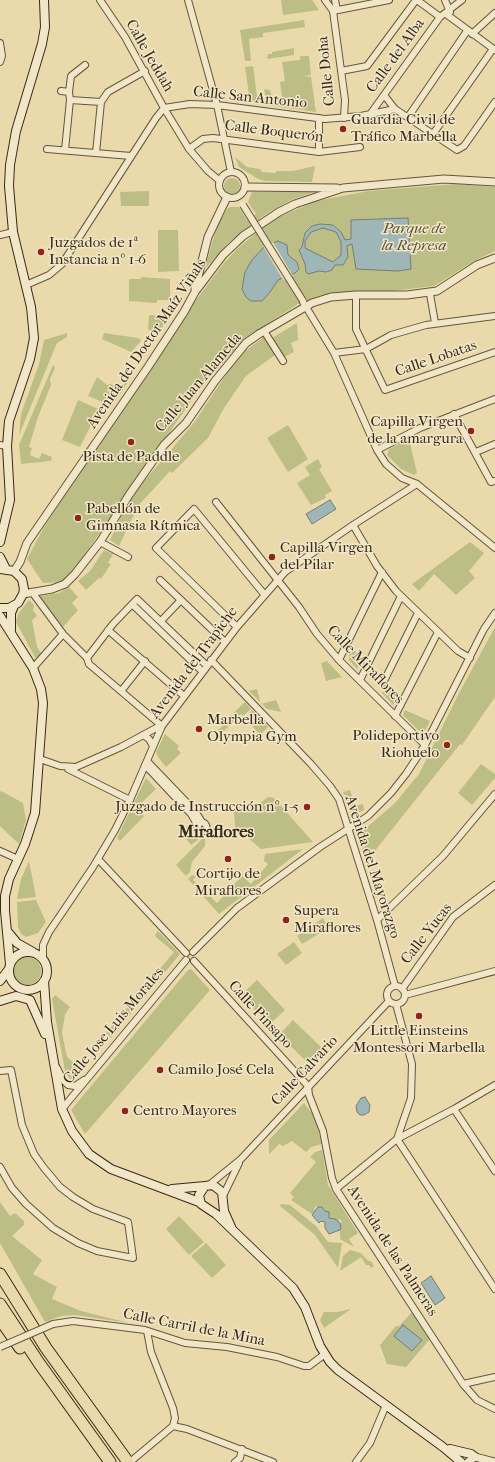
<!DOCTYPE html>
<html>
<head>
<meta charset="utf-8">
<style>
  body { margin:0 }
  canvas { display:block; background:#eadaab }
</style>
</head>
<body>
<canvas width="495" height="1462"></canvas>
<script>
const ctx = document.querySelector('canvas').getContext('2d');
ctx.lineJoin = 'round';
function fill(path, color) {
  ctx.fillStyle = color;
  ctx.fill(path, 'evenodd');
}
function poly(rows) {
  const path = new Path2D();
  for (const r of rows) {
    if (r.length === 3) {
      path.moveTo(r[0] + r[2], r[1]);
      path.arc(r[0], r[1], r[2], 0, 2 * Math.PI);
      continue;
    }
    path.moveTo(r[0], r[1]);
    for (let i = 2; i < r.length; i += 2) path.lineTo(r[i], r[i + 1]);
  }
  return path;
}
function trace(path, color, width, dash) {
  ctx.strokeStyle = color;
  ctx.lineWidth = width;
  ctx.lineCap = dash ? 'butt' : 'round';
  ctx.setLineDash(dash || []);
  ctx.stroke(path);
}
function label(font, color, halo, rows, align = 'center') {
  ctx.font = font + ' "IM FELL French Canon",serif';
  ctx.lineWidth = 3;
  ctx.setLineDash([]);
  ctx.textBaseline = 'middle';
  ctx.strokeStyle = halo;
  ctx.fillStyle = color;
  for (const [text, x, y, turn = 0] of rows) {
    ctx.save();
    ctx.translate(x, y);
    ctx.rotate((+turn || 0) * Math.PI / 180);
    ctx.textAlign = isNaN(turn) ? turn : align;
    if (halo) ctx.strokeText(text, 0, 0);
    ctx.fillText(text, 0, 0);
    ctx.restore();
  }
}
fill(poly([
  [281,0,312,0,319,10,283,15],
  [304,20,305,27,263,33,263,37,249,39,251,61,245,61,240,30],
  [294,48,294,55,267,59,268,54,272,54,272,52],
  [300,56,309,56,311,75,303,76,311,77,316,112,267,105,264,89,270,90,272,98,282,97,280,82,285,81,282,62,300,60],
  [253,66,258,104,250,102,245,67],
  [235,157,247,167,260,169,262,172,275,173,277,171,293,171,315,166,312,182,265,181,258,179,239,167],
  [232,186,8],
  [456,184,495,187,495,251,474,261,434,286,392,291,348,291,318,296,298,304,245,338,196,394,76,567,63,582,43,583,27,559,44,527,178,324,224,263,238,248,272,220,316,201,368,191],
  [149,191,149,206,121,206,120,192],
  [252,192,314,192,291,200,266,214,228,243,204,270,217,227,227,209,230,207,239,207,247,220,256,214,248,202],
  [158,230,178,230,179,271,158,272],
  [141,277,170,279,170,300,157,300,157,303,129,301,129,279,141,279],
  [149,315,169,316,160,331,157,331,148,330],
  [297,323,298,340,291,343,294,352,284,357,272,338],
  [67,333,67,337,57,343,19,435,21,414,39,364,44,340],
  [104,333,138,338,141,340,140,342,131,352,102,339],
  [264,337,275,355,246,376,224,408,208,438,172,473,170,471,138,506,119,546,110,540,125,508,139,487,193,424,235,361,245,351],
  [53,365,55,368,50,379,51,385,38,417,29,447,32,448,30,455,39,459,42,453,52,457,51,461,21,464,19,445],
  [129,376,131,377,112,406,88,396,97,377,107,385,111,384,120,390],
  [78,400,103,411,97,426,90,423,91,425,80,447,62,440],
  [288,425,308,459,288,472,267,438],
  [409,439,417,473,414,475,401,469,387,455,389,449],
  [318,459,322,467,319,469,332,491,325,495,326,498,311,505,297,483,310,475,305,467],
  [470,542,484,553,469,571,475,578,456,595,434,574,419,591,412,584],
  [104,550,113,554,108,563,111,564,101,579,99,578,86,590,78,581,90,571],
  [69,587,78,597,72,603,78,610,63,627,40,598,41,596,59,593],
  [29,600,34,605,33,610,37,616,32,620,37,647,42,654,36,659,16,622,18,614],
  [495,627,495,697,462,745,460,744,366,862,358,835,395,803,419,774,458,695],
  [350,649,362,655,362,657,357,669,349,660],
  [327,661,342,677,326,681,321,663],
  [387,685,389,685,387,688,399,694,393,705,382,693],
  [257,689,261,704,276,700,281,712,267,709,249,691],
  [245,702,251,709,243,716,241,714,221,734,218,730,225,724,224,722],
  [252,710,268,727,260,735,245,718],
  [405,710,430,721,425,731,419,731,403,715],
  [165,734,179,746,177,749,181,753,166,767,158,757,156,752],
  [481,764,495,774,495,778,472,805,458,793],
  [146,778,156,789,137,807,144,816,120,841,117,838],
  [350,790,355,806,363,804,364,810,353,816,343,792],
  [1,791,23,803,26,820,19,844,0,826,0,792],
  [268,797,274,798,313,842,261,849,235,827,234,812,244,803,251,810],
  [188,825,198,840,191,845,180,832],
  [205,836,205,846,192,862,190,872,186,876,176,865],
  [303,849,219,914,188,879,192,875,196,876,193,880,217,903,242,876,251,884,268,864,264,861,265,854],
  [29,861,36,897,17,899,21,879],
  [36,900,46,922,38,933,26,937,21,934,18,927,17,902],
  [323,918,328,928,302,944,297,936],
  [158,931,180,954,111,1038,106,1033,174,952,156,937,155,935],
  [294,942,302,953,286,965,277,954],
  [27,971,14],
  [191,969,210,990,85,1134,71,1110,188,970],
  [257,980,285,1010,269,1025,241,995],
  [55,995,70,1007,65,1014,62,1033,67,1057,83,1071,73,1080,69,1078,65,1071,52,999],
  [293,1020,322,1048,308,1063,279,1035],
  [304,1103,314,1116,322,1144,311,1147,306,1152,292,1141,283,1146,279,1144,269,1154,269,1140],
  [322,1150,328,1185,358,1233,349,1239,354,1247,340,1239,340,1223,342,1222,340,1219,338,1221,329,1218,329,1214,322,1207,316,1206,314,1209,315,1211,312,1214,291,1200,294,1197,290,1193,316,1162,310,1157,315,1152],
  [0,1202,10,1216,15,1213,24,1221,24,1225,12,1236,42,1260,33,1274,57,1287,52,1299,81,1311,129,1323,75,1315,61,1316,45,1322,0,1243],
  [281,1204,290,1205,316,1226,328,1242,342,1243,338,1268,315,1235,280,1206],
  [179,1216,204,1242,189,1255,166,1229],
  [206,1243,226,1265,212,1278,191,1256],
  [350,1250,361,1253,367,1260,372,1262,374,1266,371,1268,369,1265,366,1265,361,1257,340,1271,343,1256],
  [351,1309,324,1328,320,1320,324,1312,338,1312],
  [412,1312,430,1339,406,1367,387,1364,380,1345,396,1326,399,1326]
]), '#bcbe86');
const water = poly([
  [408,218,411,269,398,271,356,269,352,244,347,246,348,257,343,265,335,265,332,270,326,272,319,271,308,274,306,272,305,264,299,250,302,247,305,233,312,226,320,224,333,225,341,232,345,240,351,239,351,220,408,218],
  [323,228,336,232,341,242,341,255,333,262,305,248,305,241,311,232,323,228],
  [278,241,287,245,288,255,297,262,299,269,295,273,278,280,270,292,262,301,251,301,246,297,242,289,245,272,252,260,264,247,278,241],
  [330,500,336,509,312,524,306,514,330,500],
  [365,1097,370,1105,369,1112,364,1115,360,1115,357,1112,356,1106,361,1098,365,1097],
  [318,1207,322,1207,325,1211,329,1212,329,1218,335,1219,339,1222,341,1226,340,1230,329,1234,325,1228,325,1222,321,1221,319,1223,312,1215,318,1207],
  [431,1276,445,1298,435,1305,421,1283,431,1276],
  [403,1325,422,1340,412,1351,394,1336,403,1325]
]);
fill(water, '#9eb7b6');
trace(water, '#757e76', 1);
fill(poly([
  [273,242,293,276,283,280,263,246]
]), '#eadaab');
const minor = poly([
  [100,0,125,37,164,108,189,149,208,171,220,181],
  [188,0,217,105,231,172],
  [325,0,333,11,345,100,344,118],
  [335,0,337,10],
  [417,0,440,17],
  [445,0,450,12],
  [333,11,389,0],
  [446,14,495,50],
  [472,34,495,13],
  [0,43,2,56,0,62],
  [341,71,367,66,416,0],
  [61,91,69,92,70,100,65,150],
  [69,92,71,76,85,65],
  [384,95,395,109],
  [70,100,101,102,108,92,145,71],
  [371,113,440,17,462,0],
  [408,117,467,31],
  [433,134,493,49],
  [47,149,131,156],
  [189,149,203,139,213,138,319,152,360,147],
  [319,152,319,118],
  [96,153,101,102],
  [232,185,13],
  [0,235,13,232],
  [26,285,49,275,62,264,156,118,164,108,190,104,217,105,325,119,361,116,395,109,457,150,464,146,495,102],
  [430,294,435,323],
  [356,295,356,329,385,390,495,352],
  [303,302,334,353,377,450,386,464,402,478,417,484,495,548],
  [264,331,283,361],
  [334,353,366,349,391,335,426,325,495,316],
  [454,414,491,482,495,481],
  [0,445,7,446],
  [377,450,420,428,495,399],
  [476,452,495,444],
  [216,502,299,607,317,634,339,660,425,745],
  [353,525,377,566,396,591,458,651,470,658],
  [100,542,128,557],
  [160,580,225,642],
  [32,592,63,634,87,658,89,664,162,726],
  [132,604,202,671],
  [161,621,181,600],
  [237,627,156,548,194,509,264,594],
  [108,630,184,696],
  [87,658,113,624,137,599,206,665],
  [211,660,311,764,330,786,339,799,377,920,395,986],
  [339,660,382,572],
  [33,668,63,634],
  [360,680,401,596],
  [383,683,418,613],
  [122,690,145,661],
  [395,716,438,632],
  [143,735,149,739,153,746],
  [40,759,60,766,76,767,121,747,158,727,162,726],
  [147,761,195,811,202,822],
  [145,765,191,814,198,826],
  [68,769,130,800],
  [202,827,4.5],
  [0,851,18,859],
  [98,859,186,953],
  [377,920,443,856,495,794],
  [193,952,237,908,320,847,368,816,391,793,406,774,425,745,484,629,495,613],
  [43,960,43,945,49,932,93,867,115,830,130,800,162,726,237,627,285,572,353,525,417,484],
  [194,961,308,1086],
  [396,995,9],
  [402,989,453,917,495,885],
  [405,995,495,971],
  [396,1004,412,1064,411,1098,397,1139],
  [57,1068,63,1080,68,1085,75,1086,84,1080],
  [0,1071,11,1070,22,1125,34,1154,44,1168,60,1187,73,1197,93,1209,128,1222,133,1258,97,1251,78,1243,53,1228,26,1204,12,1188,0,1167],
  [308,1086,309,1095,323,1131,332,1178,336,1189,463,1384,477,1400,495,1409],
  [62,1109,186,960],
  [454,1109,495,1171],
  [397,1139,495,1289],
  [209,1185,241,1159,389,1001],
  [336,1189,397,1139,454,1109,495,1085],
  [223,1196,239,1163],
  [53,1324,73,1321,145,1330,185,1343,227,1347,277,1357,304,1366,309,1366,325,1354],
  [147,1331,151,1352,173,1408,175,1418,173,1426],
  [463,1384,495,1377],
  [173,1426,187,1429,273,1462],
  [130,1462,173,1426],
  [235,1462,240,1458,242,1449],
  [356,1462,370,1443,386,1405]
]);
const tertiary = poly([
  [245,187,337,188],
  [195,289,208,237,227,197],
  [14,571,20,562,27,543,148,367,184,312,195,292,223,255,243,236,279,212,295,204,343,188,444,179,495,182],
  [23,594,52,589,65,584,75,574,100,542,129,495,164,445,186,423,215,381,246,343,259,334,312,303,331,297,356,295,407,295,437,291,477,265,495,258],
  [468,1462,475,1457,494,1462]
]);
const secondary = poly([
  [0,542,10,500,7,446,9,421,30,359,34,338,31,307,13,232,9,186,10,165,16,131,42,44,45,27,44,0],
  [0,557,6,569],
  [0,569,14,571,22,579,24,589,23,594,18,603,9,608,0,608],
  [0,616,33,668,41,689,43,703,35,813,25,844,9,879,5,896,5,911,10,964],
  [11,630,11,613,14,606],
  [8,932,17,943,33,952],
  [28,971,19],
  [0,981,9,969],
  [44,981,47,1022,62,1109,72,1131,89,1154,111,1169,199,1202],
  [0,1001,16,996,30,1000,45,1034],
  [172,1189,205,1186],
  [232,1229,224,1211,222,1192,213,1185,205,1186,199,1195,201,1204,216,1214,293,1288,305,1307,320,1346,330,1362,338,1370,443,1447,461,1462],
  [450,1449,471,1454,475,1457]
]);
const motorway = poly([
  [0,1274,46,1348,128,1462],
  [0,1304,39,1363,110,1462],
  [0,1319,20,1348]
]);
trace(minor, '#64553c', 8);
trace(tertiary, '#64553c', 9);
trace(secondary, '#382917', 10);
trace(motorway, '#382917', 13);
trace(minor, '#f1e7c8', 6);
trace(tertiary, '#f1e7c8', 7);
trace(secondary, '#f1e7c8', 8);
trace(motorway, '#eadaab', 11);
const minorBridge = poly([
  [243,205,303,301],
  [0,1347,53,1324]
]);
trace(minorBridge, '#64553c', 8, []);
trace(minorBridge, '#f1e7c8', 6);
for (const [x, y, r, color] of [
  [343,129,4,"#8f2418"],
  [41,252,4,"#8f2418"],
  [471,431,4,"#8f2418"],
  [131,442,4,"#8f2418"],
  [78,518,4,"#8f2418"],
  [272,557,4,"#8f2418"],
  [199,729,4,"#8f2418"],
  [447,745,4,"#8f2418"],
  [307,807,4,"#8f2418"],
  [228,859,4,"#8f2418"],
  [286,920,4,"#8f2418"],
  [419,1016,4,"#8f2418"],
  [160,1070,4,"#8f2418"],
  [125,1111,4,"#8f2418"]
]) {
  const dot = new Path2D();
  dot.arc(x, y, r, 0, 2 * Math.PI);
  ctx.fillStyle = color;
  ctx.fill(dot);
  trace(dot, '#f1e7c8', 1.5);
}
label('15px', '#382917', '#f1e7c8', [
  ["Calle Jeddah",149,56,60],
  ["Calle del Alba",396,56,-54],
  ["Calle Doha",327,71,-96],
  ["Calle San Antonio",250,98,6],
  ["Calle Boquerón",274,132,7],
  ["Avenida del Doctor Maíz Viñals",147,344,-56],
  ["Calle Lobatas",436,359,-19],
  ["Calle Juan Alameda",199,383,-50],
  ["Avenida del Trapiche",194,663,-53],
  ["Calle Miraflores",365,665,46],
  ["Avenida del Mayorazgo",372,867,72],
  ["Calle Yucas",427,934,-52],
  ["Calle Pinsapo",260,1015,47],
  ["Calle Jose Luis Morales",114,1026,-50],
  ["Calle Calvario",305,1071,-47],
  ["Avenida de las Palmeras",392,1251,57],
  ["Calle Carril de la Mina",194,1328,11]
]);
label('15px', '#382917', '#f1e7c8', [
  ["Guardia Civil de",351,120],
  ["Tráfico Marbella",351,137],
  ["Juzgados de 1ª",49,243],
  ["Instancia nº 1-6",49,260],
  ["Capilla Virgen",463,422,"right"],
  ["de la amargura",463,439,"right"],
  ["Pista de Paddle",131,457,"center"],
  ["Pabellón de",86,509],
  ["Gimnasia Rítmica",86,526],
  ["Capilla Virgen",280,548],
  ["del Pilar",280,565],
  ["Marbella",207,720],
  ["Olympia Gym",207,737],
  ["Polideportivo",439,736,"right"],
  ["Riohuelo",439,753,"right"],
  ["Juzgado de Instrucción nº 1-5",299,807,"right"],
  ["Cortijo de",228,874,"center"],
  ["Miraflores",228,891,"center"],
  ["Supera",294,911],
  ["Miraflores",294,928],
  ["Little Einsteins",419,1031,"center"],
  ["Montessori Marbella",419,1048,"center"],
  ["Camilo José Cela",168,1070],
  ["Centro Mayores",133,1111]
], 'left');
label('italic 15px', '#594e33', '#f1e7c8', [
  ["Parque de",414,229],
  ["la Represa",414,246]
]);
label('bold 17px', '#382917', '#f1e7c8', [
  ["Miraflores",216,833]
]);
</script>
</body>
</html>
